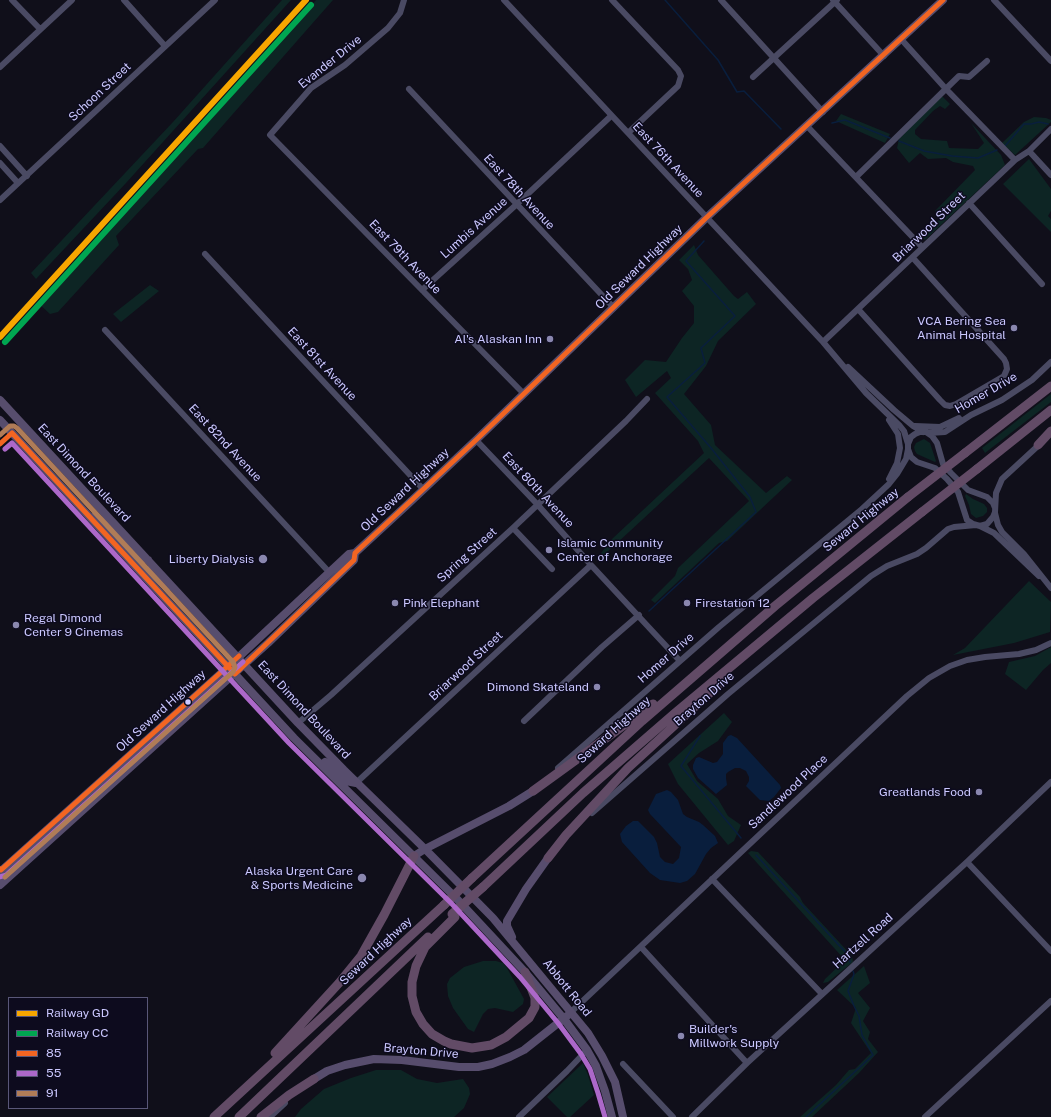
<!DOCTYPE html>
<html>
<head>
<meta charset="utf-8">
<style>
  body { margin:0 }
  #map { position:relative; width:1051px; height:1117px; overflow:hidden; background:#100f1a; font-family:"Public Sans",sans-serif }
  canvas { display:block }
  .legend { position:absolute; left:8px; top:997px; width:140px; height:112px; box-sizing:border-box; background:#0d0b1e; border:1px solid #595778; margin:0; padding:5px 7px; list-style:none; font-size:12px; color:#cbc8ff }
  .legend li { display:flex; align-items:center; gap:8px; height:20px }
  .legend b { width:20px; border:1px solid #595778 }
</style>
</head>
<body>
<div id="map">
<canvas width="1051" height="1117"></canvas>
<ul class="legend">
<li><b style="height:5px;background:#f7a600"></b>Railway GD</li>
<li><b style="height:5px;background:#00a651"></b>Railway CC</li>
<li><b style="height:5px;background:#f26522"></b>85</li>
<li><b style="height:5px;background:#ac68c9"></b>55</li>
<li><b style="height:5px;background:#b07c57"></b>91</li>
</ul>
</div>
<script>
const ctx = document.querySelector('canvas').getContext('2d');
ctx.lineJoin = 'round';
function fill(path, color) {
  ctx.fillStyle = color;
  ctx.fill(path, 'evenodd');
}
function poly(rows) {
  const path = new Path2D();
  for (const r of rows) {
    path.moveTo(r[0], r[1]);
    for (let i = 2; i < r.length; i += 2) path.lineTo(r[i], r[i + 1]);
  }
  return path;
}
function trace(path, color, width, dash) {
  ctx.strokeStyle = color;
  ctx.lineWidth = width;
  ctx.lineCap = dash ? 'butt' : 'round';
  ctx.setLineDash(dash || []);
  ctx.stroke(path);
}
function label(font, color, halo, rows, align = 'center') {
  ctx.font = font + ' "Public Sans",sans-serif';
  ctx.lineWidth = 3;
  ctx.setLineDash([]);
  ctx.textBaseline = 'middle';
  ctx.strokeStyle = halo;
  ctx.fillStyle = color;
  for (const [text, x, y, turn = 0] of rows) {
    ctx.save();
    ctx.translate(x, y);
    ctx.rotate((+turn || 0) * Math.PI / 180);
    ctx.textAlign = isNaN(turn) ? turn : align;
    if (halo) ctx.strokeText(text, 0, 0);
    ctx.fillText(text, 0, 0);
    ctx.restore();
  }
}
fill(poly([
  [282,0,291,0,126,183,36,279,31,273,173,122],
  [316,0,333,0,203,148,198,149,116,236,119,245,58,312,50,314,38,303,123,210,153,180],
  [941,95,950,104,945,109,940,106,933,111,915,130,915,134,921,139,947,141,949,148,978,149,984,143,971,123,1001,155,1005,165,925,240,921,236,941,218,935,211,975,170,973,166,953,162,946,158,928,159,920,153,909,163,897,148,899,139],
  [841,114,890,134,885,143,836,121],
  [1034,117,1046,118,1051,120,1051,122,1015,155,1002,143,1024,122],
  [1029,159,1051,189,1051,211,1048,216,1051,219,1051,232,1003,184],
  [694,245,698,255,734,296,738,299,747,292,756,304,718,341,706,366,684,394,711,425,715,445,766,493,787,476,792,480,727,541,719,543,655,603,651,600,675,576,678,568,749,501,709,458,603,556,601,553,612,539,704,453,698,441,655,393,671,378,667,371,636,397,625,380,645,360,666,362,682,338,694,323,694,306,682,291,692,280,688,269,679,260],
  [150,285,159,291,121,322,113,314],
  [1051,394,1051,402,985,453,982,448],
  [924,439,930,443,936,461,935,462,917,454,915,451,914,447,916,443],
  [966,494,973,499,984,504,987,508,987,512,983,516,976,518,971,514,969,505,965,496],
  [1029,581,1051,602,1050,632,1014,643,953,655,965,648],
  [1051,647,1051,663,1043,670,1026,690,1005,674,1009,662,1035,656],
  [724,713,732,722,718,741,699,753,687,764,697,781,718,799,728,816,741,825,734,841,728,845,678,784,668,764],
  [751,851,758,852,800,897,803,903,852,956,853,962,828,982,823,983,825,979,845,960,748,853],
  [483,961,496,961,503,963,507,968,524,999,523,1004,513,1012,495,1008,488,1009,483,1014,474,1032,468,1029,453,1008,448,996,447,984,450,978,464,967],
  [864,966,870,983,858,993,870,1008,863,1021,870,1032,868,1039,878,1052,859,1073,812,1117,800,1117,836,1085,849,1070,855,1069,871,1053,851,1023,856,1008,837,990],
  [583,1063,588,1075,594,1095,570,1117,567,1117,547,1097],
  [376,1070,401,1070,417,1079,437,1083,463,1079,469,1088,470,1094,464,1108,454,1117,295,1117,301,1109,324,1089,351,1078]
]), '#0d2524');
fill(poly([
  [731,735,737,738,780,785,781,788,774,797,769,801,760,800,746,786,749,781,749,777,746,771,740,768,735,768,728,772,726,774,726,778,727,785,716,794,698,778,693,769,693,765,696,758,699,757,713,763,717,762,723,754,723,743,728,736],
  [667,790,671,792,678,800,683,814,687,817,699,822,703,825,715,836,718,843,711,848,706,854,695,874,687,881,680,883,660,880,650,873,622,842,620,834,626,826,633,821,638,821,654,837,657,843,660,857,665,862,673,864,679,858,681,847,650,814,648,810,656,794]
]), '#091e3d');
trace(poly([
  [665,0,718,60,737,92,744,91,781,129],
  [832,123,845,120,890,138],
  [899,141,924,151,952,156,978,158,997,150],
  [1005,146,1024,124,1031,124,1039,122,1048,124],
  [649,611,756,512,750,497,711,448,667,397,705,363,701,348,735,316,686,261,704,241],
  [700,736,681,766,741,838],
  [756,855,848,955,850,962],
  [806,1117,873,1055,862,1035,859,1016,854,1006,848,991,854,974,853,971]
]), '#091e3d', 1.5);
trace(poly([
  [12,0,40,29],
  [124,0,165,46],
  [404,0,400,13,388,28,345,65,311,88,270,135,524,394],
  [504,0,823,342,866,393,900,426,904,431,908,444],
  [612,0,678,70,681,76,678,86,628,133],
  [721,0,823,112],
  [833,0,884,56],
  [994,0,1051,61],
  [901,39,946,89,1015,160],
  [0,67,72,0],
  [753,77,837,0],
  [409,89,614,308],
  [807,126,922,247],
  [0,146,27,176],
  [1029,151,1051,175],
  [0,163,18,183],
  [856,177,959,76,969,77,987,61],
  [0,200,215,0],
  [969,203,1042,284],
  [205,254,423,489],
  [422,290,517,204,611,116],
  [858,309,940,400,945,405,950,406,956,404,1004,376,1007,369,1006,363,1004,359,913,258],
  [105,330,329,572],
  [823,342,1015,160,1029,151,1051,129],
  [848,367,894,410,913,426,923,432],
  [915,426,940,427,959,418],
  [929,433,945,432,971,415,1002,400,1032,380,1051,362],
  [476,440,537,504,591,565,680,661],
  [889,479,897,463,900,448,898,434,889,420],
  [995,508,993,503,987,497,968,490,951,473,943,464,937,443,932,436,926,432,920,432,915,434,911,437,908,444,908,449,911,457,917,462,935,468,947,479,958,492,967,520,973,524,980,526,987,524,993,517,995,512,996,493,1002,479,1040,444],
  [995,513,998,525,1002,532,1024,554,1051,588],
  [980,526,994,533,1039,576],
  [513,528,552,569],
  [524,721,602,647,639,615],
  [298,723,331,695,513,528,626,421,647,399],
  [558,768,719,627,862,509,889,484,897,474,906,459,908,449],
  [356,783,591,565],
  [592,813,728,694,871,576,887,566,917,554,926,548,948,529,954,527,976,525],
  [967,862,1051,951],
  [712,879,822,994],
  [641,947,747,1063],
  [571,1012,907,696,929,678,950,666,967,660,985,657,1019,654,1036,650,1051,643],
  [623,1064,673,1117],
  [270,1117,285,1103],
  [519,1117,567,1071,587,1050],
  [692,1117,747,1063,967,862,1051,782],
  [925,1117,1051,1001]
]), '#4a4a63', 6);
trace(poly([
  [0,400,298,723,344,770,426,850,493,918,588,1033,602,1056,615,1082,623,1117],
  [0,420,294,738,457,899,525,972,564,1019,587,1050,596,1066,605,1091,612,1117],
  [95,516,107,526,137,558,148,560],
  [139,566,153,574,167,588],
  [325,762,346,781,356,783],
  [414,856,425,849,509,806,533,791],
  [0,872,228,667,349,554,355,553,407,505,476,440,706,218,943,0],
  [0,885,268,643,354,560,355,553],
  [512,937,507,926,507,921,526,889,548,858],
  [314,1079,327,1071,345,1065,374,1059,402,1060,459,1067,478,1067,492,1064,510,1057,524,1050,567,1016]
]), '#574d6d', 8);
trace(poly([
  [1038,445,1051,431],
  [965,453,1051,386],
  [977,469,1051,410],
  [533,791,653,704],
  [548,858,566,835,628,768,724,680],
  [472,878,642,721,775,606,908,497],
  [483,887,583,793,674,714,813,598,922,512],
  [455,917,425,947,416,966,412,982,412,996,416,1012,423,1024,432,1034,444,1041,451,1044,472,1048,491,1045,506,1037,529,1018,535,1007,535,998,525,972],
  [275,1053,339,983,361,956,384,915,414,856],
  [214,1117,444,905],
  [239,1117,428,937],
  [261,1117,289,1095,314,1079]
]), '#624b66', 9);
trace(poly([
  [908,497,965,453],
  [922,512,977,469],
  [444,905,472,878],
  [452,914,483,887]
]), '#624b66', 9);
trace(poly([
  [0,444,12,433,235,674,354,560,355,553,476,440,706,218,943,0],
  [0,869,1,870,239,656]
]), '#f26522', 5);
trace(poly([
  [5,449,12,443,289,743,452,904,520,977,558,1023,581,1054,590,1069,598,1093,605,1117],
  [0,877,6,875,243,662]
]), '#ac68c9', 5);
trace(poly([
  [0,435,10,426,14,426,17,428,233,662,235,667,233,672,5,877]
]), '#b07c57', 5);
trace(poly([
  [0,337,306,0]
]), '#f7a600', 6);
trace(poly([
  [5,342,311,5]
]), '#00a651', 6);
for (const [x, y, r, color] of [
  [1014,328,4,"#8a87af"],
  [550,339,4,"#8a87af"],
  [549,550,4,"#8a87af"],
  [263,559,5,"#8a87af"],
  [395,603,4,"#8a87af"],
  [687,603,4,"#8a87af"],
  [16,625,4,"#8a87af"],
  [597,687,4,"#8a87af"],
  [188,702,3.5,"#cbc8ff"],
  [979,792,4,"#8a87af"],
  [362,878,5,"#8a87af"],
  [681,1036,4,"#8a87af"]
]) {
  const dot = new Path2D();
  dot.arc(x, y, r, 0, 2 * Math.PI);
  ctx.fillStyle = color;
  ctx.fill(dot);
  trace(dot, '#0d0b1e', 1.5);
}
label('12px', '#cbc8ff', '#0d0b1e', [
  ["Evander Drive",330,62,-39],
  ["Schoon Street",100,92,-43],
  ["East 76th Avenue",668,160,47],
  ["East 78th Avenue",519,192,47],
  ["Briarwood Street",929,227,-44],
  ["Lumbis Avenue",474,228,-42],
  ["East 79th Avenue",405,257,46],
  ["Old Seward Highway",639,267,-44],
  ["East 81st Avenue",322,364,47],
  ["Homer Drive",986,393,-30],
  ["East 82nd Avenue",225,443,47],
  ["East Dimond Boulevard",84,473,47],
  ["Old Seward Highway",405,490,-43],
  ["East 80th Avenue",538,490,47],
  ["Seward Highway",861,520,-39],
  ["Spring Street",467,555,-42],
  ["Homer Drive",666,658,-41],
  ["Briarwood Street",466,666,-43],
  ["Brayton Drive",704,699,-41],
  ["East Dimond Boulevard",304,710,47],
  ["Old Seward Highway",161,711,-42],
  ["Seward Highway",614,730,-42],
  ["Sandlewood Place",788,792,-43],
  ["Hartzell Road",863,941,-42],
  ["Seward Highway",376,951,-43],
  ["Abbott Road",567,988,51],
  ["Brayton Drive",421,1051,5]
]);
label('12px', '#cbc8ff', '#0d0b1e', [
  ["VCA Bering Sea",1006,321],
  ["Animal Hospital",1006,335],
  ["Al's Alaskan Inn",542,339],
  ["Islamic Community",557,543,"left"],
  ["Center of Anchorage",557,557,"left"],
  ["Liberty Dialysis",254,559],
  ["Pink Elephant",403,603,"left"],
  ["Firestation 12",695,603,"left"],
  ["Regal Dimond",24,618,"left"],
  ["Center 9 Cinemas",24,632,"left"],
  ["Dimond Skateland",589,687],
  ["Greatlands Food",971,792],
  ["Alaska Urgent Care",353,871],
  ["& Sports Medicine",353,885],
  ["Builder's",689,1029,"left"],
  ["Millwork Supply",689,1043,"left"]
], 'right');
</script>
</body>
</html>
